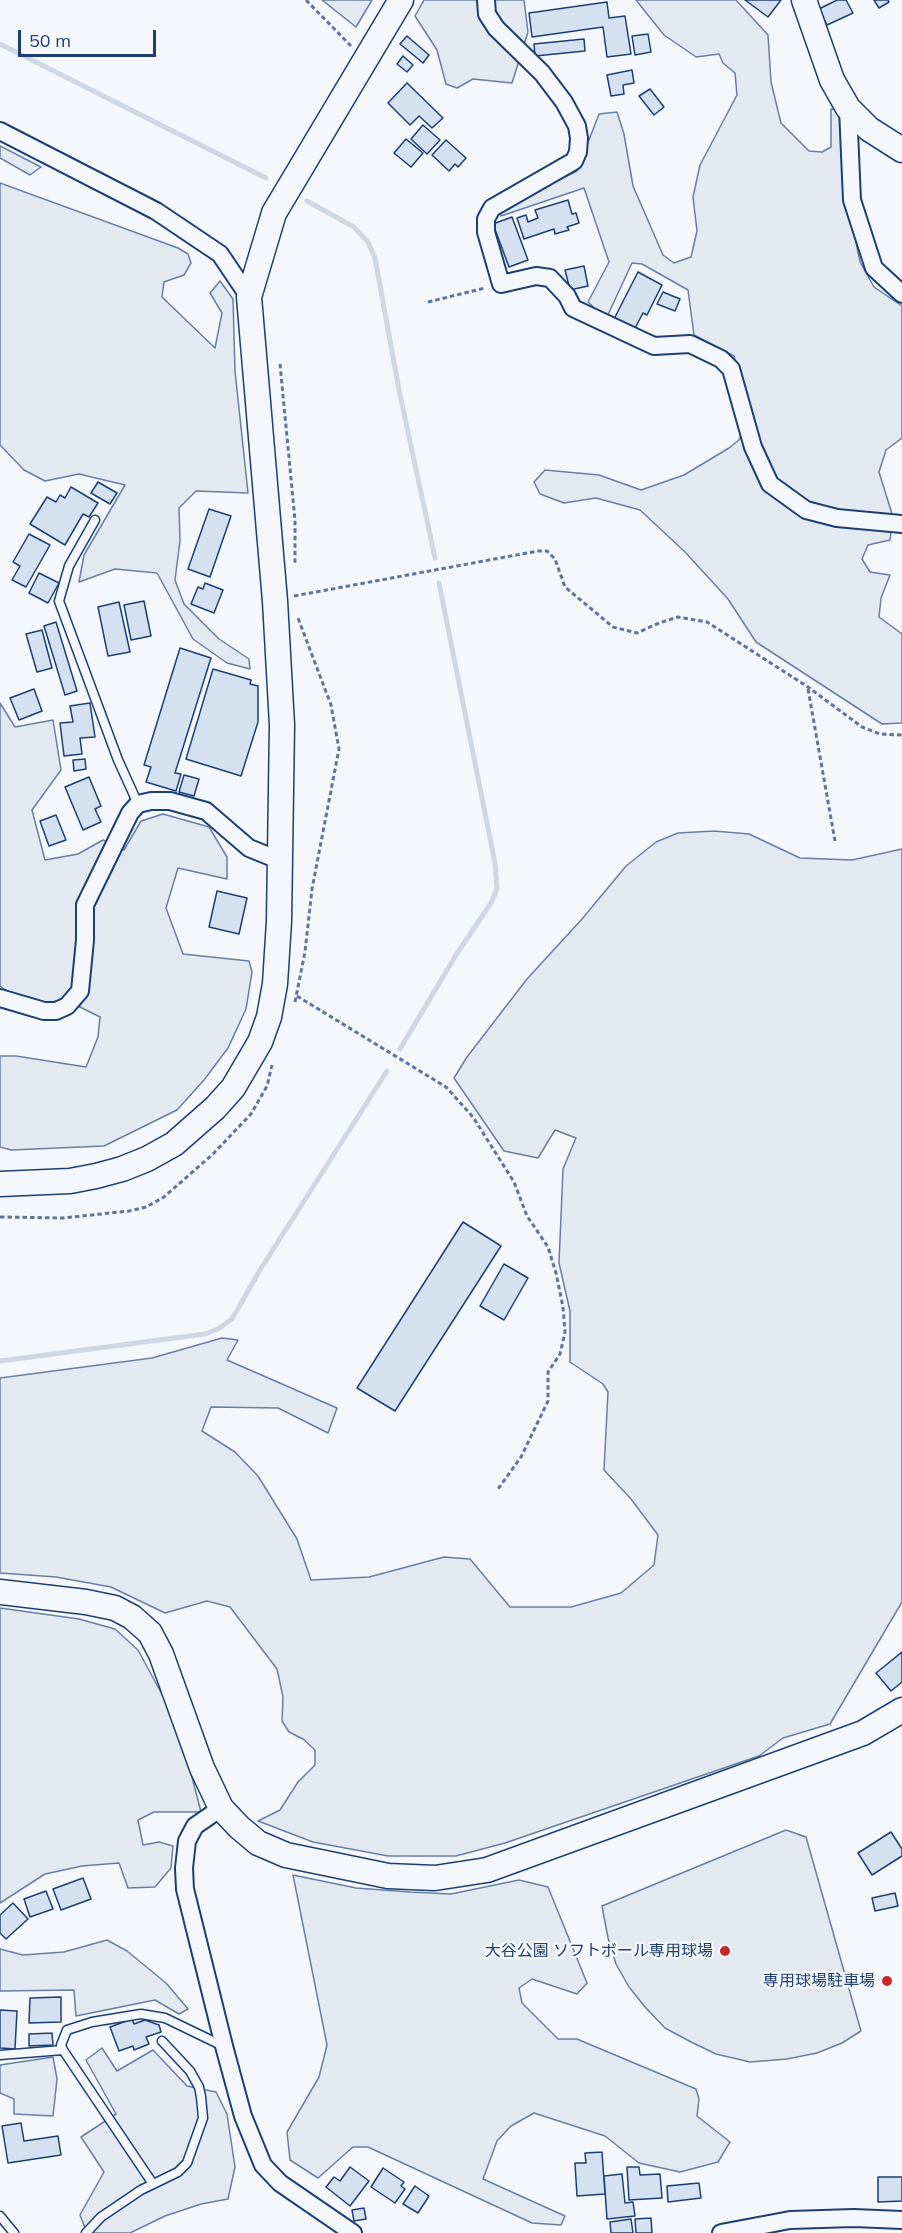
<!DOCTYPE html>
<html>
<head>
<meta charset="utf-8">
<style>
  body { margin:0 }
  #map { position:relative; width:902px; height:2233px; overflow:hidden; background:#f4f7fb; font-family:Mulish,sans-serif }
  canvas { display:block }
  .scale { position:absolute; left:18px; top:30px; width:138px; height:27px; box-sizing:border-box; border:3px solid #1d3f73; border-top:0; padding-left:8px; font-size:18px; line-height:21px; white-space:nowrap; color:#1d3f73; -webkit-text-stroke:4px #f4f7fb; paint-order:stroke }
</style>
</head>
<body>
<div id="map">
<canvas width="902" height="2233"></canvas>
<div class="scale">50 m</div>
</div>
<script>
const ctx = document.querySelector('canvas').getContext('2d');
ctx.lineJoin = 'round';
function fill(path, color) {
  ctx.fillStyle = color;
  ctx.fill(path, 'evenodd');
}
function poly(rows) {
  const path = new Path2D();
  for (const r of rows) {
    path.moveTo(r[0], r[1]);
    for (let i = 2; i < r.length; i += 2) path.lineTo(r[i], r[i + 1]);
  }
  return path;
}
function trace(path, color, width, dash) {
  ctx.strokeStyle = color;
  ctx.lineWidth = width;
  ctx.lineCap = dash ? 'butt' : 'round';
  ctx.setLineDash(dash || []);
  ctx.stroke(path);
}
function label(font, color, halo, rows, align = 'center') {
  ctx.font = font + ' Mulish,"Noto Sans JP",sans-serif';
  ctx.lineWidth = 4.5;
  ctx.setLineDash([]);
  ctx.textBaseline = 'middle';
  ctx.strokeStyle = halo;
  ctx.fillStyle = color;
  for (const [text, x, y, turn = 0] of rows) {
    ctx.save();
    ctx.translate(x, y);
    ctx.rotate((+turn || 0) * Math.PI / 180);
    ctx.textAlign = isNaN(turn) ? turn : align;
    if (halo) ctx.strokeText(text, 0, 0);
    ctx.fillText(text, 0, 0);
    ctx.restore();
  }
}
const green = poly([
  [322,0,372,0,356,27,322,0],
  [424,0,524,0,528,32,512,83,473,79,457,88,446,84,437,50,415,16,424,0],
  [636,0,736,0,768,35,771,82,781,123,809,151,822,152,831,147,831,109,839,110,843,178,860,262,874,287,902,306,902,438,886,450,879,472,893,517,890,540,868,545,862,559,870,572,890,575,881,598,879,617,902,634,902,723,882,724,756,642,728,599,685,552,640,510,596,498,564,503,540,494,534,482,545,470,599,475,641,490,684,475,729,448,739,440,749,415,734,356,694,335,688,290,642,264,632,263,606,319,588,302,609,262,584,188,501,216,501,208,577,171,599,114,617,112,624,134,633,186,663,255,674,263,691,257,697,231,693,197,700,165,737,95,735,73,723,63,719,54,696,57,664,35,636,0],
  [0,146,41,167,30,175,0,158,0,146],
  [0,183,178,248,188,254,191,263,184,275,164,282,162,297,215,348,222,313,210,293,220,281,233,299,235,371,248,493,196,491,179,508,180,541,175,580,184,604,219,639,249,659,250,669,227,663,193,639,157,573,115,569,79,582,84,555,125,485,79,474,45,481,24,470,0,445,0,183],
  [0,703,15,727,53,720,61,770,32,810,45,860,78,854,103,840,124,850,141,821,163,814,209,827,227,857,227,879,178,868,166,908,183,954,249,961,252,972,246,1009,228,1048,204,1080,177,1110,104,1146,11,1150,0,1147,0,1056,16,1056,86,1067,98,1037,100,1017,64,999,49,1003,7,991,0,986,0,703],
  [714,831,749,834,800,858,852,860,902,849,902,1602,830,1724,783,1738,759,1756,505,1843,456,1856,388,1856,313,1842,258,1821,280,1810,298,1782,315,1765,315,1750,303,1739,289,1732,282,1721,283,1697,277,1669,230,1607,207,1601,165,1613,111,1587,56,1577,0,1573,0,1378,152,1358,222,1338,238,1340,227,1360,337,1408,328,1433,278,1408,211,1407,202,1431,235,1452,258,1476,297,1539,311,1580,369,1577,444,1557,470,1559,510,1607,571,1607,621,1593,654,1565,658,1535,631,1499,604,1470,608,1392,603,1384,570,1362,570,1311,559,1263,563,1169,576,1138,555,1130,538,1158,504,1151,454,1078,467,1057,527,979,582,919,626,866,656,842,678,833,714,831],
  [0,1608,79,1619,115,1629,138,1650,170,1709,186,1754,201,1812,154,1812,138,1820,143,1845,159,1842,173,1846,171,1868,155,1887,128,1888,119,1863,82,1866,45,1874,0,1903,0,1608],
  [786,1830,806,1837,861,2031,842,2043,817,2053,787,2059,750,2062,716,2054,691,2042,665,2028,645,2007,629,1987,616,1964,608,1938,602,1906,786,1830],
  [293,1875,356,1888,410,1892,451,1894,519,1880,548,1887,587,1983,577,1994,532,1979,519,1988,522,2003,558,2039,577,2039,696,2089,699,2099,697,2116,730,2142,718,2162,680,2172,639,2163,605,2136,534,2113,511,2126,497,2141,483,2179,565,2216,561,2225,532,2223,368,2147,353,2147,318,2178,290,2160,287,2132,319,2077,327,2045,293,1875],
  [107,1940,127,1951,166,1983,188,2009,179,2014,155,2000,76,2016,74,1990,0,1991,0,1949,23,1955,64,1952,107,1940],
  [102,2048,117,2071,153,2050,187,2086,216,2092,227,2114,235,2167,228,2199,201,2204,165,2216,130,2233,87,2233,80,2215,104,2172,81,2137,116,2114,86,2060,102,2048],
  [53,2057,57,2079,53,2116,14,2114,14,2099,0,2093,0,2065,53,2057]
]);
fill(green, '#e3e9f0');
trace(green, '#687fa3', 1.5);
trace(poly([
  [0,44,266,178],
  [307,201,354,227,368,242,375,258,399,390,435,558],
  [400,1049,456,955,491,903,497,889,495,863,439,583],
  [0,1361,205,1334,218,1329,232,1319,260,1270,387,1071]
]), '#cfd7e4', 5);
const building = poly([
  [745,0,781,0,768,17,745,0],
  [837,0,846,0,853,13,827,25,819,9,837,0],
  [874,0,888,0,889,2,879,8,874,0],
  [607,2,609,18,625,16,631,54,607,57,603,27,532,37,529,13,607,2],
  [648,34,651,52,635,55,632,36,648,34],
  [407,36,429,55,423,63,400,44,407,36],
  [584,39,585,51,535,56,534,44,584,39],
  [403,56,413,65,407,72,397,64,403,56],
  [632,70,634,83,623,85,624,94,611,96,607,75,632,70],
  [407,83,443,118,432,128,419,116,410,125,388,103,407,83],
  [650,89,664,107,654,115,639,96,650,89],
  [423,125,440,140,427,154,411,139,423,125],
  [406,139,423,153,411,167,394,153,406,139],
  [446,140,466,158,458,167,455,164,449,171,432,155,446,140],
  [568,200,572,214,576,213,579,223,567,227,569,230,555,234,554,229,524,239,517,218,526,215,528,222,538,218,535,210,568,200],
  [512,217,528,260,509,267,493,224,512,217],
  [584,266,588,286,570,290,565,270,584,266],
  [638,272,662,285,647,315,643,313,633,332,613,321,638,272],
  [663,292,680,299,675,311,657,304,663,292],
  [98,482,117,493,110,504,91,493,98,482],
  [71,487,98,503,89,517,83,514,65,545,30,524,47,497,56,502,60,495,65,498,71,487],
  [209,509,231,516,210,577,188,569,209,509],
  [29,534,50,545,26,587,12,580,20,566,13,562,29,534],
  [39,573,59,583,48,603,29,593,39,573],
  [205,583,223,590,214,613,191,604,198,587,203,589,205,583],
  [144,601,151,636,131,640,124,605,144,601],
  [119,602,130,652,108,656,98,607,119,602],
  [56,622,77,691,65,695,44,626,56,622],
  [42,630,52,668,37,672,26,634,42,630],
  [180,648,211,658,175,773,181,774,176,791,146,782,151,767,144,765,180,648],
  [213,669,251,680,250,684,258,686,258,722,241,776,186,759,213,669],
  [34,689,42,711,19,720,10,698,34,689],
  [90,703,95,737,80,738,82,754,64,756,60,723,73,722,70,706,90,703],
  [85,759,86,769,74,771,73,760,85,759],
  [184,775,199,779,194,796,179,792,184,775],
  [89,777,101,806,95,809,101,822,83,830,65,787,89,777],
  [56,815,66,840,49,846,40,821,56,815],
  [217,891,247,898,239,934,209,927,217,891],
  [463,1222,501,1246,395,1411,357,1388,463,1222],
  [504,1264,528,1278,504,1320,480,1306,504,1264],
  [902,1652,902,1682,891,1691,876,1673,902,1652],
  [891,1832,902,1849,902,1856,872,1875,858,1853,891,1832],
  [83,1878,91,1899,61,1910,53,1889,83,1878],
  [46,1891,53,1909,30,1917,24,1899,46,1891],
  [895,1893,898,1906,875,1911,872,1898,895,1893],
  [13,1903,28,1919,6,1939,0,1933,0,1915,13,1903],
  [61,1997,61,2022,29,2023,30,1998,61,1997],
  [0,2010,17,2011,15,2049,0,2048,0,2010],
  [132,2019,134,2024,145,2020,159,2025,161,2032,146,2037,149,2044,134,2050,133,2046,119,2051,110,2027,132,2019],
  [52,2033,53,2045,29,2046,29,2034,52,2033],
  [21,2123,24,2141,58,2136,61,2155,8,2163,2,2126,21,2123],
  [602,2152,605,2194,577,2196,575,2163,586,2163,585,2153,602,2152],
  [350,2167,369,2181,350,2206,326,2187,334,2177,340,2181,350,2167],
  [627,2167,639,2167,640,2175,660,2174,662,2198,629,2200,627,2167],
  [383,2168,404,2182,401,2186,405,2189,395,2203,371,2187,383,2168],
  [622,2174,625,2203,633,2202,635,2216,607,2219,604,2176,622,2174],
  [878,2177,902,2177,902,2201,878,2202,878,2177],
  [699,2183,701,2198,668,2202,667,2186,699,2183],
  [415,2186,429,2196,418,2213,403,2204,415,2186],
  [364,2208,366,2219,354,2221,352,2210,364,2208],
  [651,2218,652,2233,636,2233,635,2219,651,2218],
  [631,2219,633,2233,611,2233,610,2222,631,2219]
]);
fill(building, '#d5e0f0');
trace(building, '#1d3f73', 1.5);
const lane = poly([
  [95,520,69,566,59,601,118,760,138,804],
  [0,2055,63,2050],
  [153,2184,63,2050,61,2045,67,2030,92,2022,141,2014,165,2018,223,2046],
  [0,2216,14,2233],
  [86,2233,101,2217,141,2190,178,2172,187,2163,203,2118,201,2097,199,2087,190,2071,162,2041]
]);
const street = poly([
  [486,0,487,14,496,28,542,73,564,102,577,126,579,138,578,152,574,161,492,208,486,219,486,232,501,284,536,276,550,278,567,296,573,308,654,346,690,344,721,359,731,369,753,447,770,484,806,510,837,518,902,524],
  [848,108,852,200,874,268,902,294],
  [0,131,156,211,220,254,249,297],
  [0,998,44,1011,56,1011,67,1006,80,991,85,940,85,905,130,813,138,804,151,801,170,801,206,811,249,848,281,861],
  [221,1808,195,1826,187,1841,184,1868,185,1889,224,2046,243,2116,263,2165,280,2183,353,2233],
  [721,2233,790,2220,854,2218,902,2220]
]);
const secondary = poly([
  [804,0,832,80,848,108,869,129,902,150],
  [0,1184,70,1181,96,1176,122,1169,147,1159,174,1144,215,1108,233,1088,260,1042,269,1017,275,984,279,921,282,725,275,601,249,297,274,213,401,0],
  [0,1592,86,1602,115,1608,132,1617,150,1633,161,1654,202,1768,221,1808,239,1827,258,1843,286,1855,388,1876,435,1878,487,1870,863,1733,902,1710]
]);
trace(lane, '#1d3f73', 11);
trace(street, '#1d3f73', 20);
trace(secondary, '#1d3f73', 27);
trace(poly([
  [306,0,351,46],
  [428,302,485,288],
  [280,364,295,520,295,565],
  [294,596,538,551,547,551,555,559,565,587,613,627,637,633,659,623,678,617,707,622,808,687,862,727,880,734,902,735],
  [808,689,835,841],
  [297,996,446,1087,473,1117,514,1182,527,1216,548,1247,556,1273,563,1307,565,1332,560,1354,548,1372,548,1401,521,1457,498,1489],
  [295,1002,305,952,312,889,339,749,331,705,298,618],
  [0,1217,63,1218,129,1211,146,1207,164,1197,213,1154,251,1114,267,1086,272,1065]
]), '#5e769c', 3, [4.5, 3]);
trace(lane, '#f4f7fb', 8);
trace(street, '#f4f7fb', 16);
trace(secondary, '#f4f7fb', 24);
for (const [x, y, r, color] of [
  [725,1951,6,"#c62828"],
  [887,1981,6,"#c62828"]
]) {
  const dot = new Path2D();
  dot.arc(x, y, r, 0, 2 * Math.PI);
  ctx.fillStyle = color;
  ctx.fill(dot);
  trace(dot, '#f4f7fb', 2);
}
label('16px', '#1d3f73', '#f4f7fb', [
  ["大谷公園 ソフトボール専用球場",713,1951],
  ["専用球場駐車場",875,1981]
], 'right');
</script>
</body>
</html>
